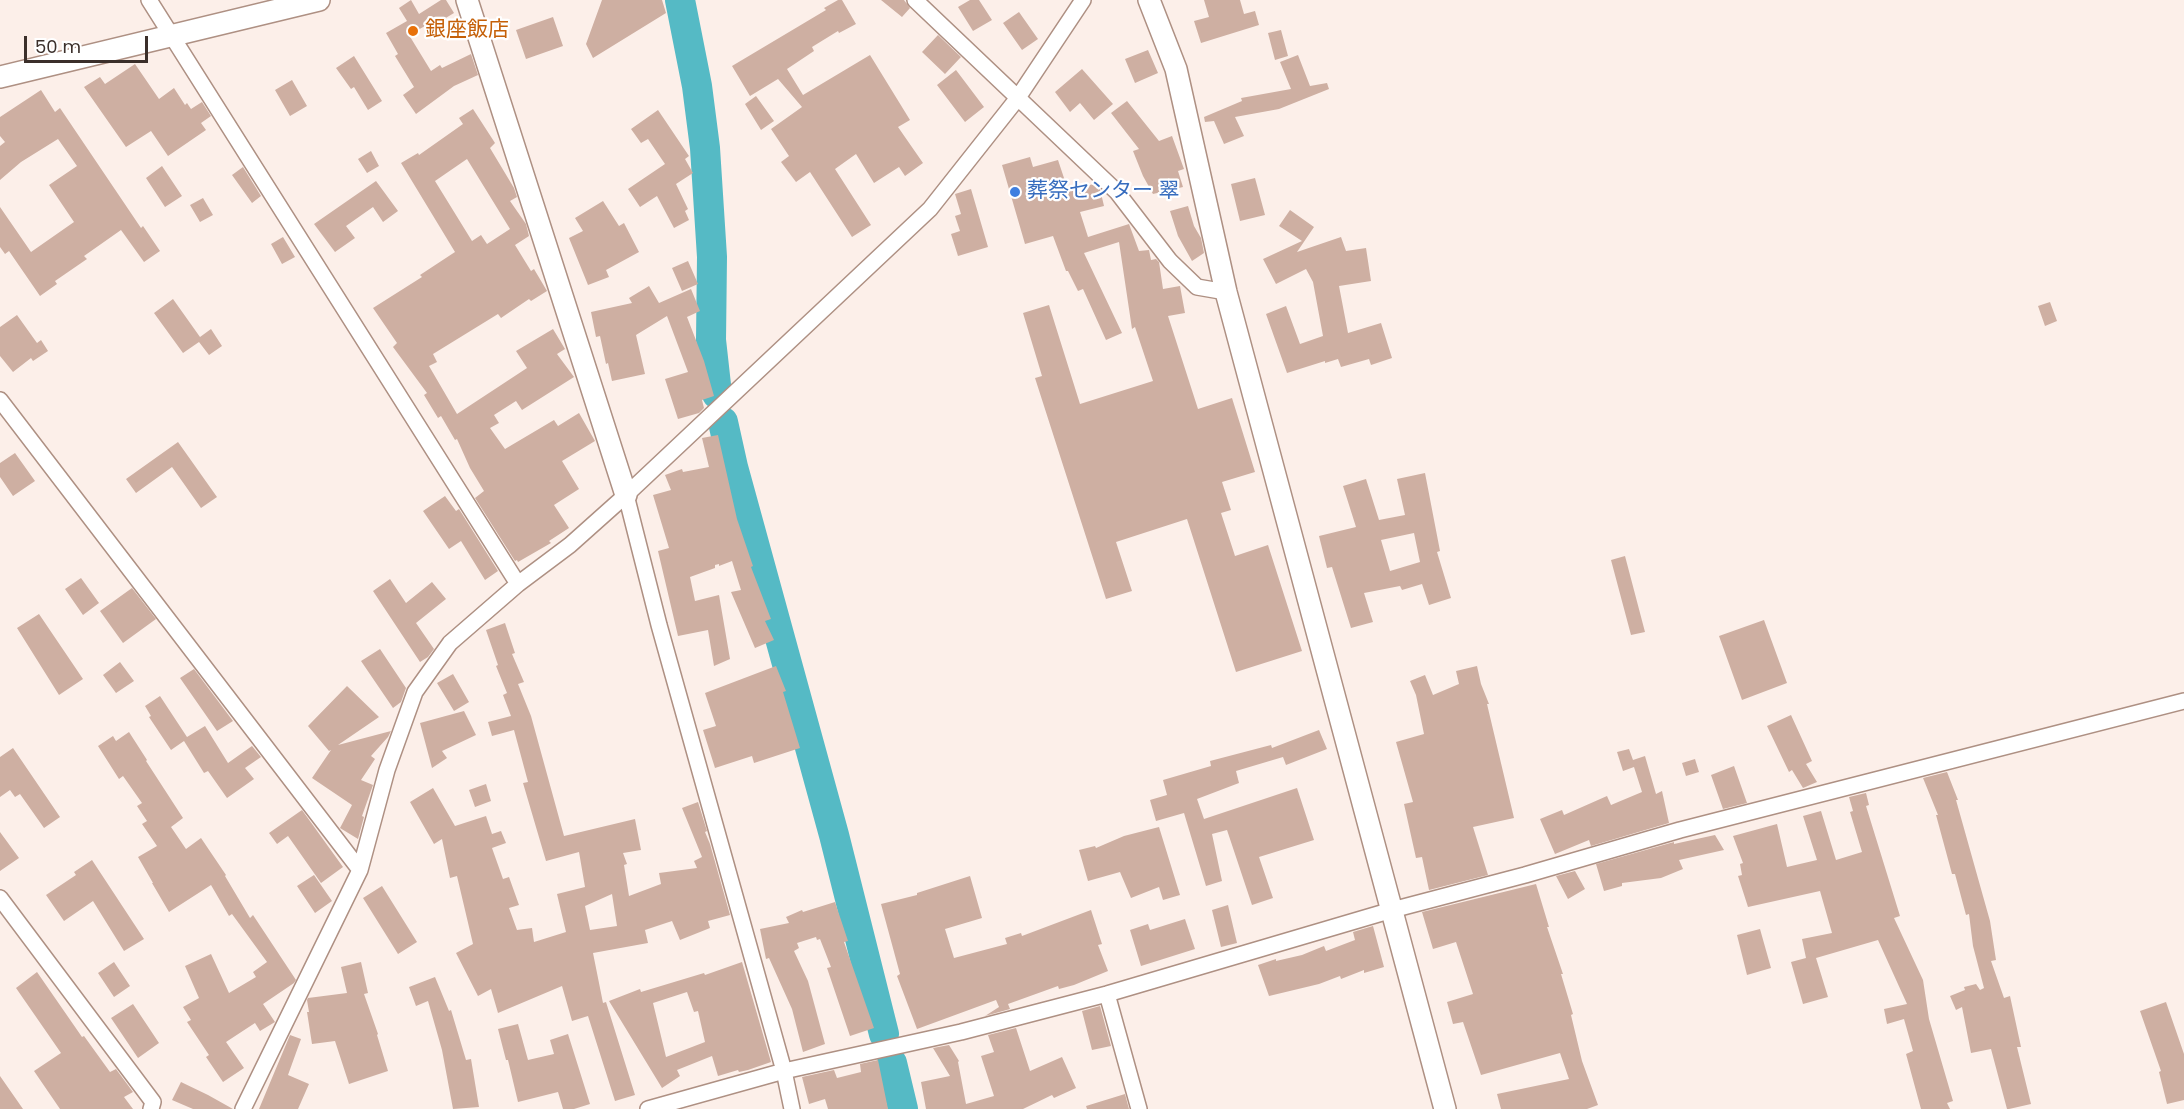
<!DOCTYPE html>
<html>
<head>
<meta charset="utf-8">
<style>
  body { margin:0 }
  #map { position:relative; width:2184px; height:1109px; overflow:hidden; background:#fcefe9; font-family:Poppins,sans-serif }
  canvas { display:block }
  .scale { position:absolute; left:24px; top:36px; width:124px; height:27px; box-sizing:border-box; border:3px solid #3b2f2a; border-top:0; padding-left:8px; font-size:18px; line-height:21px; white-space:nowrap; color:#3b2f2a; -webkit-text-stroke:4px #fff; paint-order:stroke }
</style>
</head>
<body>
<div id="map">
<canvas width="2184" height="1109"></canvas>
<div class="scale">50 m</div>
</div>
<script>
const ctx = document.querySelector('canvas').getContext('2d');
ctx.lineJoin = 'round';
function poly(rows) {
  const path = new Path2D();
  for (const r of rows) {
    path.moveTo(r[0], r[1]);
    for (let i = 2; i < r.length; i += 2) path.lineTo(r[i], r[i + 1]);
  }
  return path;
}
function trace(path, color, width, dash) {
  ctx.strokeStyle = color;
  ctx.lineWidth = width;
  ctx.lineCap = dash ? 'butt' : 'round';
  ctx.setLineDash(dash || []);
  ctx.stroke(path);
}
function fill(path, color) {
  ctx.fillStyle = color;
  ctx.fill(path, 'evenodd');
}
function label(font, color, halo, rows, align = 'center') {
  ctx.font = font + ' Poppins,"Noto Sans JP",sans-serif';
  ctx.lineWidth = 4.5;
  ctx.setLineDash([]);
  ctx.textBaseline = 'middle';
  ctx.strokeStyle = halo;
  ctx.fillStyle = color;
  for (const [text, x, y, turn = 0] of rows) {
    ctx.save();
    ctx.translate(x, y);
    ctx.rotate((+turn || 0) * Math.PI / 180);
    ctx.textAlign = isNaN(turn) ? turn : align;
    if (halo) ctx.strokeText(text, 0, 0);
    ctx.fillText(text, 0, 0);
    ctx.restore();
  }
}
trace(poly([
  [680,0,697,86,705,148,712,257,711,340,717,394],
  [723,422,733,467,834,835,884,1034],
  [892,1063,903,1109]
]), '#55bac5', 30);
fill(poly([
  [411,0,419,14,441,0,446,0,454,13,434,25,432,22,409,35,431,71,440,65,442,68,471,54,478,75,454,86,416,114,403,95,414,87,395,56,398,54,386,33,407,21,399,8],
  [602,0,662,0,666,13,593,58,586,44],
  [838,0,842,0,856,24,839,33,838,31,812,47,814,51,787,69,803,95,870,55,910,120,898,127,923,163,905,176,899,167,874,183,856,154,835,169,871,225,852,237,810,172,796,182,781,162,789,156,771,129,802,107,778,79,750,96,732,66,826,10,824,8],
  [881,0,904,0,910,8,902,17],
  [970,0,979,0,992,20,973,31,958,7],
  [1204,0,1240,0,1244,14,1255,11,1259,25,1201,43,1194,21,1209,17],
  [1019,12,1038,39,1022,50,1003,23],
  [553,17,563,46,526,59,516,30],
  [1281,30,1288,56,1275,60,1268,33],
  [938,35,961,57,945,74,922,52],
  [1148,50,1158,73,1135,83,1125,59],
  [1298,55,1310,86,1327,83,1329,89,1279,109,1235,117,1244,136,1224,144,1214,121,1205,122,1204,117,1242,101,1241,98,1291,89,1280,62],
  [354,56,382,101,368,110,354,87,351,89,336,68],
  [135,64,159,99,174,88,185,105,187,103,191,109,202,102,211,116,201,123,206,130,168,156,151,131,126,147,84,87,100,77,105,84],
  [1082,69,1113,104,1094,120,1080,103,1070,112,1055,92],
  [956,70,984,107,965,122,937,85],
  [292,80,307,106,290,116,275,90],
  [41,90,55,112,60,108,141,228,143,226,160,251,144,262,121,230,84,256,87,259,55,281,57,284,40,296,9,251,5,254,0,247,0,207,31,252,74,222,49,185,77,166,58,139,21,162,0,180,0,146,5,142,0,136,0,117],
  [756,96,774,121,761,130,745,104],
  [1127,101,1159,141,1172,136,1184,169,1178,171,1183,187,1153,194,1143,176,1133,151,1139,149,1111,113],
  [473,109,495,143,490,148,514,188,517,197,510,201,526,224,529,236,515,245,531,271,534,269,547,291,531,301,529,299,501,318,498,314,433,354,437,362,429,366,457,414,527,368,516,351,553,329,565,349,557,354,574,377,522,410,516,401,494,415,499,423,490,428,505,449,554,420,558,426,579,413,595,441,562,461,579,489,554,505,569,528,549,541,551,543,518,562,517,560,515,561,475,498,484,491,470,468,457,439,455,440,441,416,438,418,424,395,427,393,393,347,397,343,373,308,422,277,420,275,455,252,401,163,418,153,419,155,463,124,459,118],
  [467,159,510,229,487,244,481,235,472,241,435,181],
  [658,110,689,156,685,159,693,173,676,184,688,209,685,211,689,220,674,228,657,196,640,207,628,189,665,164,648,139,641,143,631,129],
  [371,151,379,166,367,173,358,159],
  [1030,157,1033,167,1058,160,1068,190,1094,184,1100,189,1104,206,1080,212,1088,237,1129,224,1139,251,1149,250,1151,260,1156,259,1159,262,1163,289,1180,286,1185,313,1168,316,1198,409,1232,398,1255,472,1222,482,1231,510,1221,513,1235,556,1268,545,1302,651,1236,672,1187,519,1116,542,1132,591,1106,599,1035,378,1042,376,1023,313,1049,305,1080,404,1153,381,1135,327,1132,329,1119,242,1084,253,1122,333,1106,340,1083,289,1078,291,1068,271,1066,271,1053,236,1025,244,1002,165],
  [162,166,182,196,165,207,146,178],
  [243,167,261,196,252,203,232,175],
  [1255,178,1265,215,1240,221,1231,184],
  [376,181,398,211,383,222,373,207,346,226,355,238,335,252,314,224],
  [971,189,988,247,958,256,951,234,960,231,955,216,961,214,955,194],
  [203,198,213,215,200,222,190,205],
  [603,201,619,226,624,223,639,252,606,270,609,277,588,285,569,238,583,231,575,218],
  [1188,206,1194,226,1201,238,1204,253,1192,261,1178,236,1170,211],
  [1290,210,1314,227,1297,252,1341,237,1346,251,1366,248,1371,281,1339,286,1348,333,1381,323,1392,358,1371,365,1369,359,1341,367,1338,359,1325,363,1325,361,1287,373,1266,314,1286,306,1300,344,1323,336,1313,282,1306,269,1276,284,1263,259,1302,241,1279,226],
  [283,237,295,257,282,264,271,244],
  [688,261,698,284,682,291,672,268],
  [649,286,659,303,691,289,700,311,687,317,704,361,714,396,702,400,704,408,699,413,678,419,665,379,688,372,667,316,636,335,645,374,612,381,608,363,606,364,600,336,596,337,591,312,632,303,629,298],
  [173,299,200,337,211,329,222,346,209,355,199,342,183,353,154,313],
  [2050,302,2057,321,2045,326,2038,306],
  [17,315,37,343,41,340,48,351,33,361,31,358,13,372,0,356,0,327],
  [718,435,737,519,753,566,751,567,771,619,765,621,774,640,755,648,731,592,741,590,732,561,719,566,719,564,715,565,715,568,690,577,695,601,719,595,730,659,714,666,708,630,678,636,658,551,669,548,653,495,671,490,665,475,682,469,683,472,709,467,702,438],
  [178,442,217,497,201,508,172,467,136,493,126,479],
  [15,453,35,481,13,496,0,477,0,463],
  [1425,473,1440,551,1437,552,1451,598,1429,605,1422,584,1402,590,1400,586,1364,593,1373,622,1351,628,1332,567,1327,568,1319,536,1356,527,1343,486,1366,479,1379,520,1405,515,1397,479],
  [1414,533,1420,562,1390,571,1381,540],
  [445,496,456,511,459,509,498,571,485,580,461,541,449,549,423,511],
  [1625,556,1645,632,1631,635,1611,560],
  [81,578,99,603,83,615,65,589],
  [390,579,406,603,432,582,446,599,416,623,434,649,428,657,420,662,373,591],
  [132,588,156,619,123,643,100,611],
  [39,614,83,679,59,695,17,628],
  [1764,620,1787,683,1742,700,1719,636],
  [505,623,515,653,512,654,524,682,518,684,531,716,564,836,635,819,641,850,623,853,627,864,624,865,629,896,661,884,659,873,697,868,694,861,702,857,682,808,698,802,707,831,705,832,710,844,730,915,708,921,710,928,680,940,672,921,645,930,648,943,593,953,603,1003,606,1002,635,1095,615,1101,588,1016,572,1021,562,986,498,1013,491,989,478,996,456,953,473,944,457,876,450,878,442,839,434,844,410,802,433,788,455,826,486,816,492,834,501,831,506,843,492,848,503,879,509,877,519,905,509,908,517,930,532,928,534,942,566,932,557,894,585,887,579,852,546,861,523,783,528,782,514,730,492,736,488,722,511,716,503,695,507,693,496,666,498,665,486,630],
  [612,894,617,926,590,930,585,906],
  [380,649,406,688,401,702,393,708,361,661],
  [120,662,134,681,116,693,103,675],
  [776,666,786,691,783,692,800,748,754,763,752,756,715,768,703,730,716,726,705,693],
  [1477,666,1481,684,1489,704,1487,704,1514,818,1473,827,1488,875,1429,890,1422,857,1416,858,1404,804,1413,802,1396,742,1424,734,1416,695,1410,681,1425,675,1433,695,1459,684,1456,671],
  [194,669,233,721,217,731,180,678],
  [453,674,469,702,454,711,437,683],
  [347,686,379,717,338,745,391,731,388,737,371,756,375,759,361,780,373,785,362,816,364,817,358,839,340,828,352,805,312,778,331,750,329,751,308,726],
  [160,696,187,737,205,726,228,763,252,746,261,757,245,768,254,779,227,798,208,771,204,773,184,741,171,750,149,717,151,716,145,706],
  [464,711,476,735,442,751,447,758,432,768,420,723],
  [1791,715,1812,761,1806,764,1817,782,1803,788,1792,770,1789,772,1767,726],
  [1319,730,1327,749,1286,765,1283,757,1236,771,1239,783,1197,799,1204,819,1297,788,1314,840,1259,857,1273,898,1252,905,1227,830,1212,834,1222,881,1206,886,1184,813,1156,821,1150,800,1167,795,1163,780,1211,766,1210,761,1271,745,1272,748],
  [129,732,147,760,146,761,183,818,171,827,186,849,201,838,226,875,225,876,250,918,253,915,296,980,294,983,263,1004,275,1022,260,1031,255,1023,226,1042,244,1068,223,1082,206,1057,209,1055,187,1022,191,1020,183,1007,199,998,185,966,211,954,229,993,256,977,253,972,267,962,232,914,229,916,211,885,169,912,152,883,153,883,138,857,157,846,142,824,147,821,137,806,142,803,123,776,119,779,98,746,113,736,116,741],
  [13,748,60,817,44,828,20,794,15,797,10,790,0,797,0,757],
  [1629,749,1633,760,1645,756,1656,794,1662,791,1669,823,1591,846,1589,840,1555,854,1540,819,1562,810,1564,815,1607,796,1611,805,1642,792,1634,767,1623,771,1617,752],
  [1695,759,1699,772,1686,776,1682,763],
  [1734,766,1747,803,1723,809,1711,775],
  [1947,772,1958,800,1956,800,1990,921,1996,960,1991,961,2004,998,2010,996,2021,1047,2017,1047,2031,1104,2009,1109,2007,1109,1991,1049,1971,1053,1962,1007,1956,1010,1950,996,1965,990,1964,987,1976,984,1980,990,1984,988,1973,946,1969,914,1966,915,1955,874,1952,874,1936,815,1938,815,1923,778],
  [486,784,491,801,475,807,469,790],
  [1866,793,1869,805,1866,806,1900,916,1894,918,1923,980,1929,1019,1953,1101,1947,1103,1950,1109,1921,1109,1906,1054,1913,1051,1904,1019,1887,1024,1884,1009,1907,1004,1878,940,1816,958,1828,997,1803,1004,1791,962,1806,958,1802,939,1832,933,1820,891,1748,907,1738,876,1742,875,1740,864,1743,863,1733,836,1777,824,1787,867,1817,860,1803,816,1821,811,1836,860,1862,852,1850,812,1853,811,1849,797],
  [302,810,343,867,321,883,288,836,277,844,269,833],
  [1159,827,1180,895,1163,900,1159,887,1131,898,1120,872,1088,881,1079,850,1095,846,1096,848,1124,836],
  [0,832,19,858,0,871],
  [1715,835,1724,850,1679,860,1683,869,1661,878,1622,883,1622,886,1604,891,1596,864,1674,842,1674,844],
  [92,860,144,939,124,951,93,901,64,921,46,895,76,875,74,872],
  [1575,871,1585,889,1568,899,1556,876],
  [314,875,332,901,315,913,297,886],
  [970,876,982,918,945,929,954,958,1007,944,1005,938,1021,933,1022,936,1091,910,1102,944,1098,945,1108,971,1074,985,1059,989,1058,986,1008,1004,1010,1009,985,1016,999,1007,996,1000,917,1029,897,976,900,974,881,904,917,895,917,893],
  [1536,884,1549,927,1547,927,1563,974,1561,974,1573,1014,1571,1015,1582,1061,1598,1105,1587,1109,1501,1109,1497,1094,1569,1079,1560,1053,1481,1075,1463,1022,1453,1024,1447,1002,1473,994,1456,942,1433,949,1422,912],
  [382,886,417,942,398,954,363,898],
  [835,902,848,941,844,942,874,1028,850,1036,827,968,831,967,820,939,817,940,816,937,797,943,799,948,794,951,808,981,825,1044,803,1052,792,1009,769,958,766,959,760,929,789,923,786,917,802,910,803,912],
  [1228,905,1237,943,1221,947,1212,910],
  [1185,919,1195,949,1141,966,1130,930,1148,924,1150,930],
  [1373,926,1384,967,1364,973,1364,970,1341,979,1340,976,1319,984,1269,996,1258,965,1276,959,1276,961,1302,955,1324,946,1326,951,1355,940,1353,932],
  [1760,929,1771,968,1747,975,1737,935],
  [114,962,130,986,114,997,98,973],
  [361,962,368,993,364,994,378,1034,377,1035,388,1071,349,1084,335,1041,312,1044,307,1012,309,1012,307,1000,308,998,347,993,341,967],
  [742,962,771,1062,748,1070,739,1072,738,1070,718,1076,712,1056,677,1070,680,1076,662,1088,609,1001,640,989,641,992,704,973,705,975],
  [687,992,694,1012,698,1011,705,1042,666,1057,653,1003],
  [37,972,82,1037,84,1036,110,1072,116,1069,133,1092,124,1097,133,1109,60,1109,34,1071,61,1053,16,988],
  [435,977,449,1011,451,1010,466,1060,471,1059,479,1107,453,1109,442,1050,428,1001,416,1006,409,987],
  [2166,1002,2184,1054,2184,1100,2167,1104,2159,1072,2161,1071,2140,1011],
  [133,1004,159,1043,138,1058,111,1018],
  [1100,1006,1111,1046,1092,1050,1082,1011],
  [518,1024,528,1060,554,1054,550,1040,568,1034,590,1104,574,1109,563,1109,558,1092,518,1102,508,1060,506,1060,498,1029],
  [1016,1028,1030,1071,1062,1057,1076,1088,1054,1098,1052,1095,1023,1109,926,1109,921,1082,950,1076,933,1048,949,1045,959,1061,958,1062,966,1104,994,1096,981,1056,994,1052,988,1035],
  [290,1035,301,1039,288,1075,309,1084,298,1109,259,1109],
  [878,1060,888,1109,828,1109,825,1099,809,1104,802,1077,834,1070,837,1078,861,1072,860,1064],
  [0,1076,23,1109,0,1109],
  [181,1082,208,1095,233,1109,193,1109,172,1100],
  [1125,1094,1129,1109,1087,1109,1086,1106]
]), '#ceafa2');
const street = poly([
  [149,0,518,584],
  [915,0,1117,192,1170,261,1197,287,1226,292],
  [0,400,360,870],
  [626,495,659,625,784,1071,792,1109],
  [0,898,153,1102,151,1109],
  [1107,994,1139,1109],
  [243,1109,360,870,387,770,415,692,450,643,518,584,570,545,626,495,930,209,1017,99,1083,0],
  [648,1109,784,1071,961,1032,1107,994,1392,910,1525,875,1680,830,2184,701]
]);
const secondary = poly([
  [467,0,626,495],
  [1149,0,1176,69,1226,292,1445,1109],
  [0,77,319,0]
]);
trace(street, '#ae9083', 18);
trace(secondary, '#ae9083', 24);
trace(street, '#fff', 15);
trace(secondary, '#fff', 21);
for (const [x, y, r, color] of [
  [413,31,6,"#e8710a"],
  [1015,192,6,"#3f7fe0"]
]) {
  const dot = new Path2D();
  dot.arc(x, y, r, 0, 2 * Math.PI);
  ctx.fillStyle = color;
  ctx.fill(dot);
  trace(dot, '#fff', 2);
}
label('21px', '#c56008', '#fff', [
  ["銀座飯店",425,31]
], 'left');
label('21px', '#366cbe', '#fff', [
  ["葬祭センター 翠",1027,192]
], 'left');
</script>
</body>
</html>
